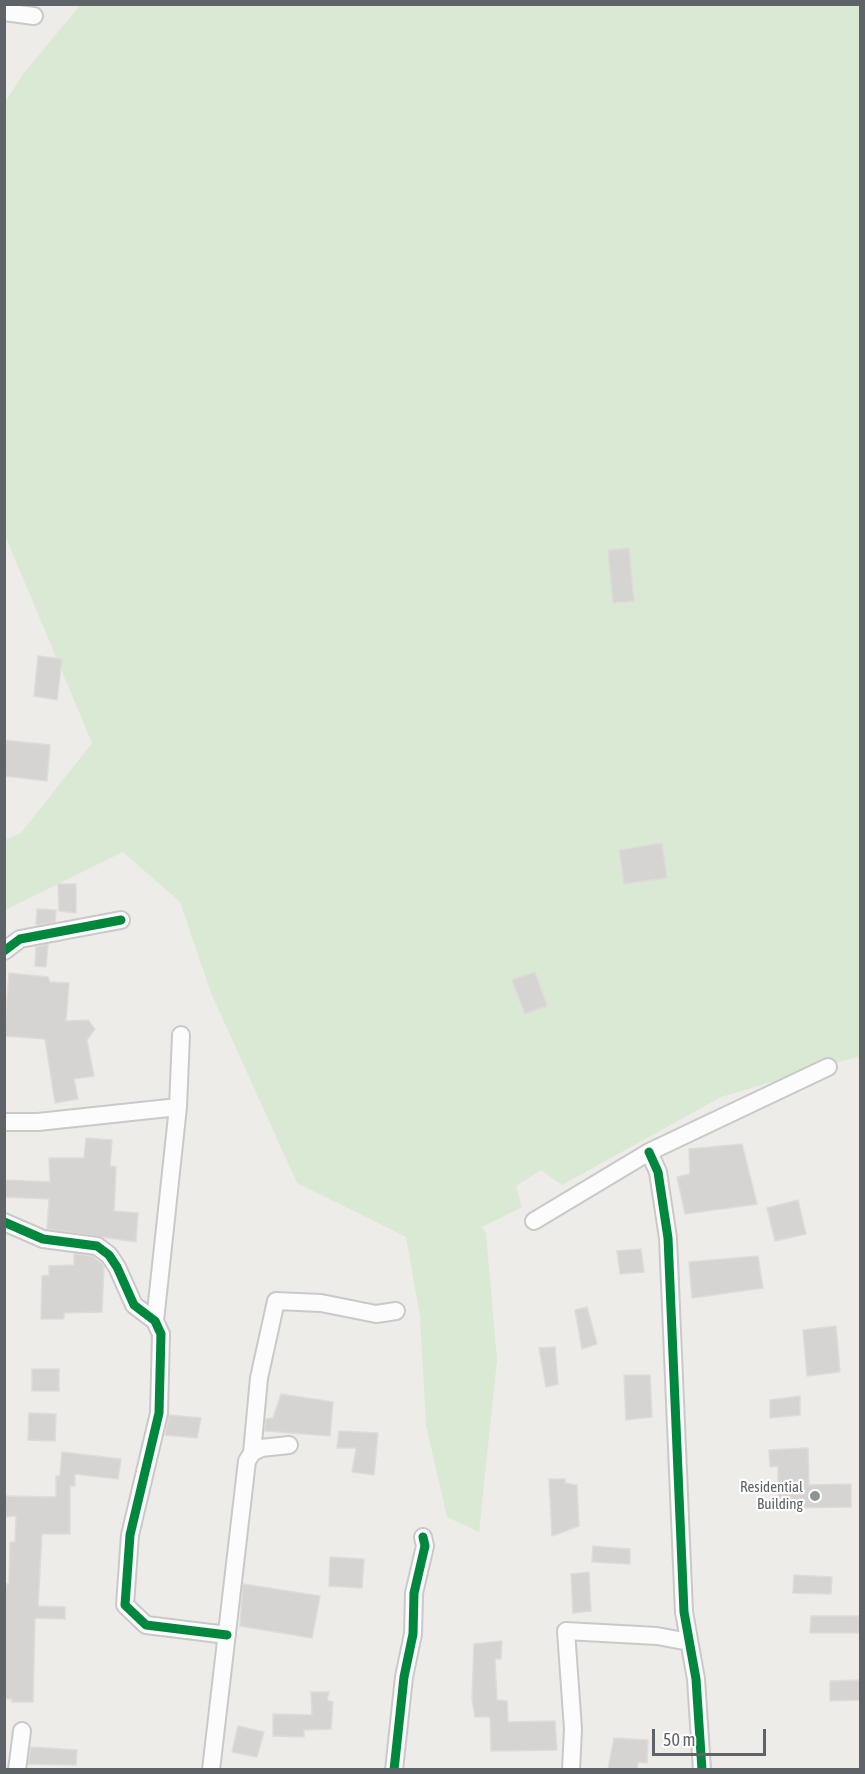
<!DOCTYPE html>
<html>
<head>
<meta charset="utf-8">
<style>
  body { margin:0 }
  #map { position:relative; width:865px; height:1774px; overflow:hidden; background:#eeece8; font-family:"Asap Condensed",sans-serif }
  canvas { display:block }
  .frame { position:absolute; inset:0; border:6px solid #5e6367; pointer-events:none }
  .scale { position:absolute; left:652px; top:1729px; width:114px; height:27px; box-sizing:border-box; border:3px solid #5e6367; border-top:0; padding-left:8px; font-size:18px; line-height:21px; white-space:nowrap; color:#5e6367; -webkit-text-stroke:4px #fff; paint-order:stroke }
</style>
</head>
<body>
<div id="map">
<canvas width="865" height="1774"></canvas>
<div class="frame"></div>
<div class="scale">50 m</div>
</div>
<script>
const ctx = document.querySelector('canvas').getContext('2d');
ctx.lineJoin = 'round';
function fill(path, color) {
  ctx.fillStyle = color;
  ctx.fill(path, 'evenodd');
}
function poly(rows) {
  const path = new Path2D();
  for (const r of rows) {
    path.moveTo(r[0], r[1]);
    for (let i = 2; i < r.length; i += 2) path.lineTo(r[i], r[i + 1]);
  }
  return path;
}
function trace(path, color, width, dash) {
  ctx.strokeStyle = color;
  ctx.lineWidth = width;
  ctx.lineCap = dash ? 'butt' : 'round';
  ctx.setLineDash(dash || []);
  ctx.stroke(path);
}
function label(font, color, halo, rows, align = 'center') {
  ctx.font = font + ' "Asap Condensed",sans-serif';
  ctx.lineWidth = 4.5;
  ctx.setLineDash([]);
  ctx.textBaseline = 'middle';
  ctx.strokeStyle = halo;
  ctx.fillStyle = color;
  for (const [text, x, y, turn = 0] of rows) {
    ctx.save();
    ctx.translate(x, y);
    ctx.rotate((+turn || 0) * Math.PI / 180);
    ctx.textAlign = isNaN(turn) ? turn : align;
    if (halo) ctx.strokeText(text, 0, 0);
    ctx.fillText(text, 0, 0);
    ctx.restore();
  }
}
fill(poly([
  [80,5,860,5,860,1056,721,1097,562,1185,541,1170,516,1186,522,1207,482,1227,486,1233,497,1360,479,1532,447,1517,426,1425,420,1316,406,1237,297,1183,211,993,180,902,123,852,5,910,5,840,21,833,92,743,4,533,5,102,24,73]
]), '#d9e9d4');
const building = poly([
  [629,548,634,601,613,603,608,550,629,548],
  [38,656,62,659,57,700,34,696,38,656],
  [4,740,50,745,47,781,4,776,4,740],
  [662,843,667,878,624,884,619,850,662,843],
  [58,884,76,884,76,913,59,911,58,884],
  [37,909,56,910,55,922,36,925,37,909],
  [48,944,46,967,35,966,36,947,48,944],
  [535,972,547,1006,525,1014,512,980,535,972],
  [9,973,48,977,50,982,69,983,66,1021,88,1020,95,1029,87,1040,94,1076,74,1079,78,1099,55,1103,45,1039,4,1036,9,973],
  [86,1138,112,1140,110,1166,116,1167,114,1211,138,1213,136,1242,47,1229,49,1199,4,1197,5,1180,50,1182,49,1158,84,1158,86,1138],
  [742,1144,757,1204,685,1214,677,1177,690,1174,689,1149,742,1144],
  [798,1200,806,1234,775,1241,767,1208,798,1200],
  [641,1249,644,1272,620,1274,617,1251,641,1249],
  [74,1254,93,1256,104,1266,102,1312,64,1313,64,1319,41,1319,42,1276,49,1275,49,1266,74,1265,74,1254],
  [758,1256,763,1288,692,1298,689,1262,758,1256],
  [587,1307,597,1344,582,1349,575,1310,587,1307],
  [836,1326,840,1372,807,1376,803,1330,836,1326],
  [555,1347,558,1384,546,1387,539,1348,555,1347],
  [32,1369,59,1369,59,1391,32,1391,32,1369],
  [624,1375,650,1375,652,1417,626,1420,624,1375],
  [281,1394,333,1402,330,1436,265,1431,266,1419,273,1418,281,1394],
  [800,1396,800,1415,770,1418,770,1400,800,1396],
  [29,1413,56,1414,55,1441,28,1440,29,1413],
  [169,1415,201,1418,197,1438,165,1435,169,1415],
  [339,1431,378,1433,374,1475,352,1472,356,1448,337,1448,339,1431],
  [808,1448,809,1485,851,1484,851,1507,778,1508,778,1466,770,1467,769,1450,808,1448],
  [62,1452,121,1459,118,1479,75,1474,75,1486,70,1486,70,1534,42,1534,38,1606,65,1607,65,1619,35,1618,33,1702,12,1702,12,1699,4,1699,4,1606,6,1584,9,1584,10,1542,15,1542,16,1516,4,1517,4,1496,56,1497,56,1476,60,1476,62,1452],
  [549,1479,565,1479,565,1483,577,1485,579,1526,552,1536,549,1479],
  [593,1546,630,1549,630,1564,592,1562,593,1546],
  [330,1557,364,1559,362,1588,329,1586,330,1557],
  [589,1572,591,1611,573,1613,571,1574,589,1572],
  [794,1575,832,1577,831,1594,793,1593,794,1575],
  [243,1584,320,1596,312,1638,240,1626,243,1584],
  [811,1616,861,1616,861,1633,810,1633,811,1616],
  [502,1641,501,1659,495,1659,497,1700,507,1701,508,1722,555,1721,557,1750,491,1751,490,1717,475,1717,472,1699,474,1644,502,1641],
  [861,1680,861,1700,830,1701,830,1681,861,1680],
  [311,1692,329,1692,327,1700,333,1702,331,1729,304,1730,304,1737,273,1736,273,1714,312,1715,311,1692],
  [238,1726,264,1732,257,1757,232,1752,238,1726],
  [614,1738,648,1740,647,1763,638,1762,637,1770,608,1769,614,1738],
  [31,1747,77,1750,76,1765,28,1764,31,1747]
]);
fill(building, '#d6d4d3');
trace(building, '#dedbd8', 1.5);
const minor = poly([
  [4,12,34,16],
  [4,951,20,939,121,920],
  [178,1107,181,1035],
  [4,1122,38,1122,178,1107,155,1321],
  [649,1152,658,1172,668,1238,684,1612,696,1679,702,1770],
  [534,1221,649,1152,828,1067],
  [4,1222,43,1239,97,1246,109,1255,117,1267,134,1305,155,1321,161,1334,159,1413,130,1535,125,1605,146,1625,227,1635],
  [252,1453,259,1378,276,1301,321,1303,376,1314,396,1311],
  [17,1770,22,1731],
  [211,1770,247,1461,252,1453,261,1448,289,1445],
  [394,1770,404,1677,413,1634,414,1593,425,1546,423,1537],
  [571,1770,573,1729,566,1631,657,1636,689,1642]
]);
trace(minor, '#cac9c9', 20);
trace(minor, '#fcfcfc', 16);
trace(poly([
  [4,951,20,939,121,920],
  [649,1152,658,1172,668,1238,684,1612,696,1679,702,1770],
  [4,1222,43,1239,97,1246,109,1255,117,1267,134,1305,155,1321,161,1334,159,1413,130,1535,125,1605,146,1625,227,1635],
  [394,1770,404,1677,413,1634,414,1593,425,1546,423,1537]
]), '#00873e', 9);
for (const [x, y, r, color] of [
  [815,1496,6,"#909394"]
]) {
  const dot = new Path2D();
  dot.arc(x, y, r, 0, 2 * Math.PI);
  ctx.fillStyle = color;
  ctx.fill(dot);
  trace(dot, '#fff', 2);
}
label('15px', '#5e6367', '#fff', [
  ["Residential",803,1487],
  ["Building",803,1504]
], 'right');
</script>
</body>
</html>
